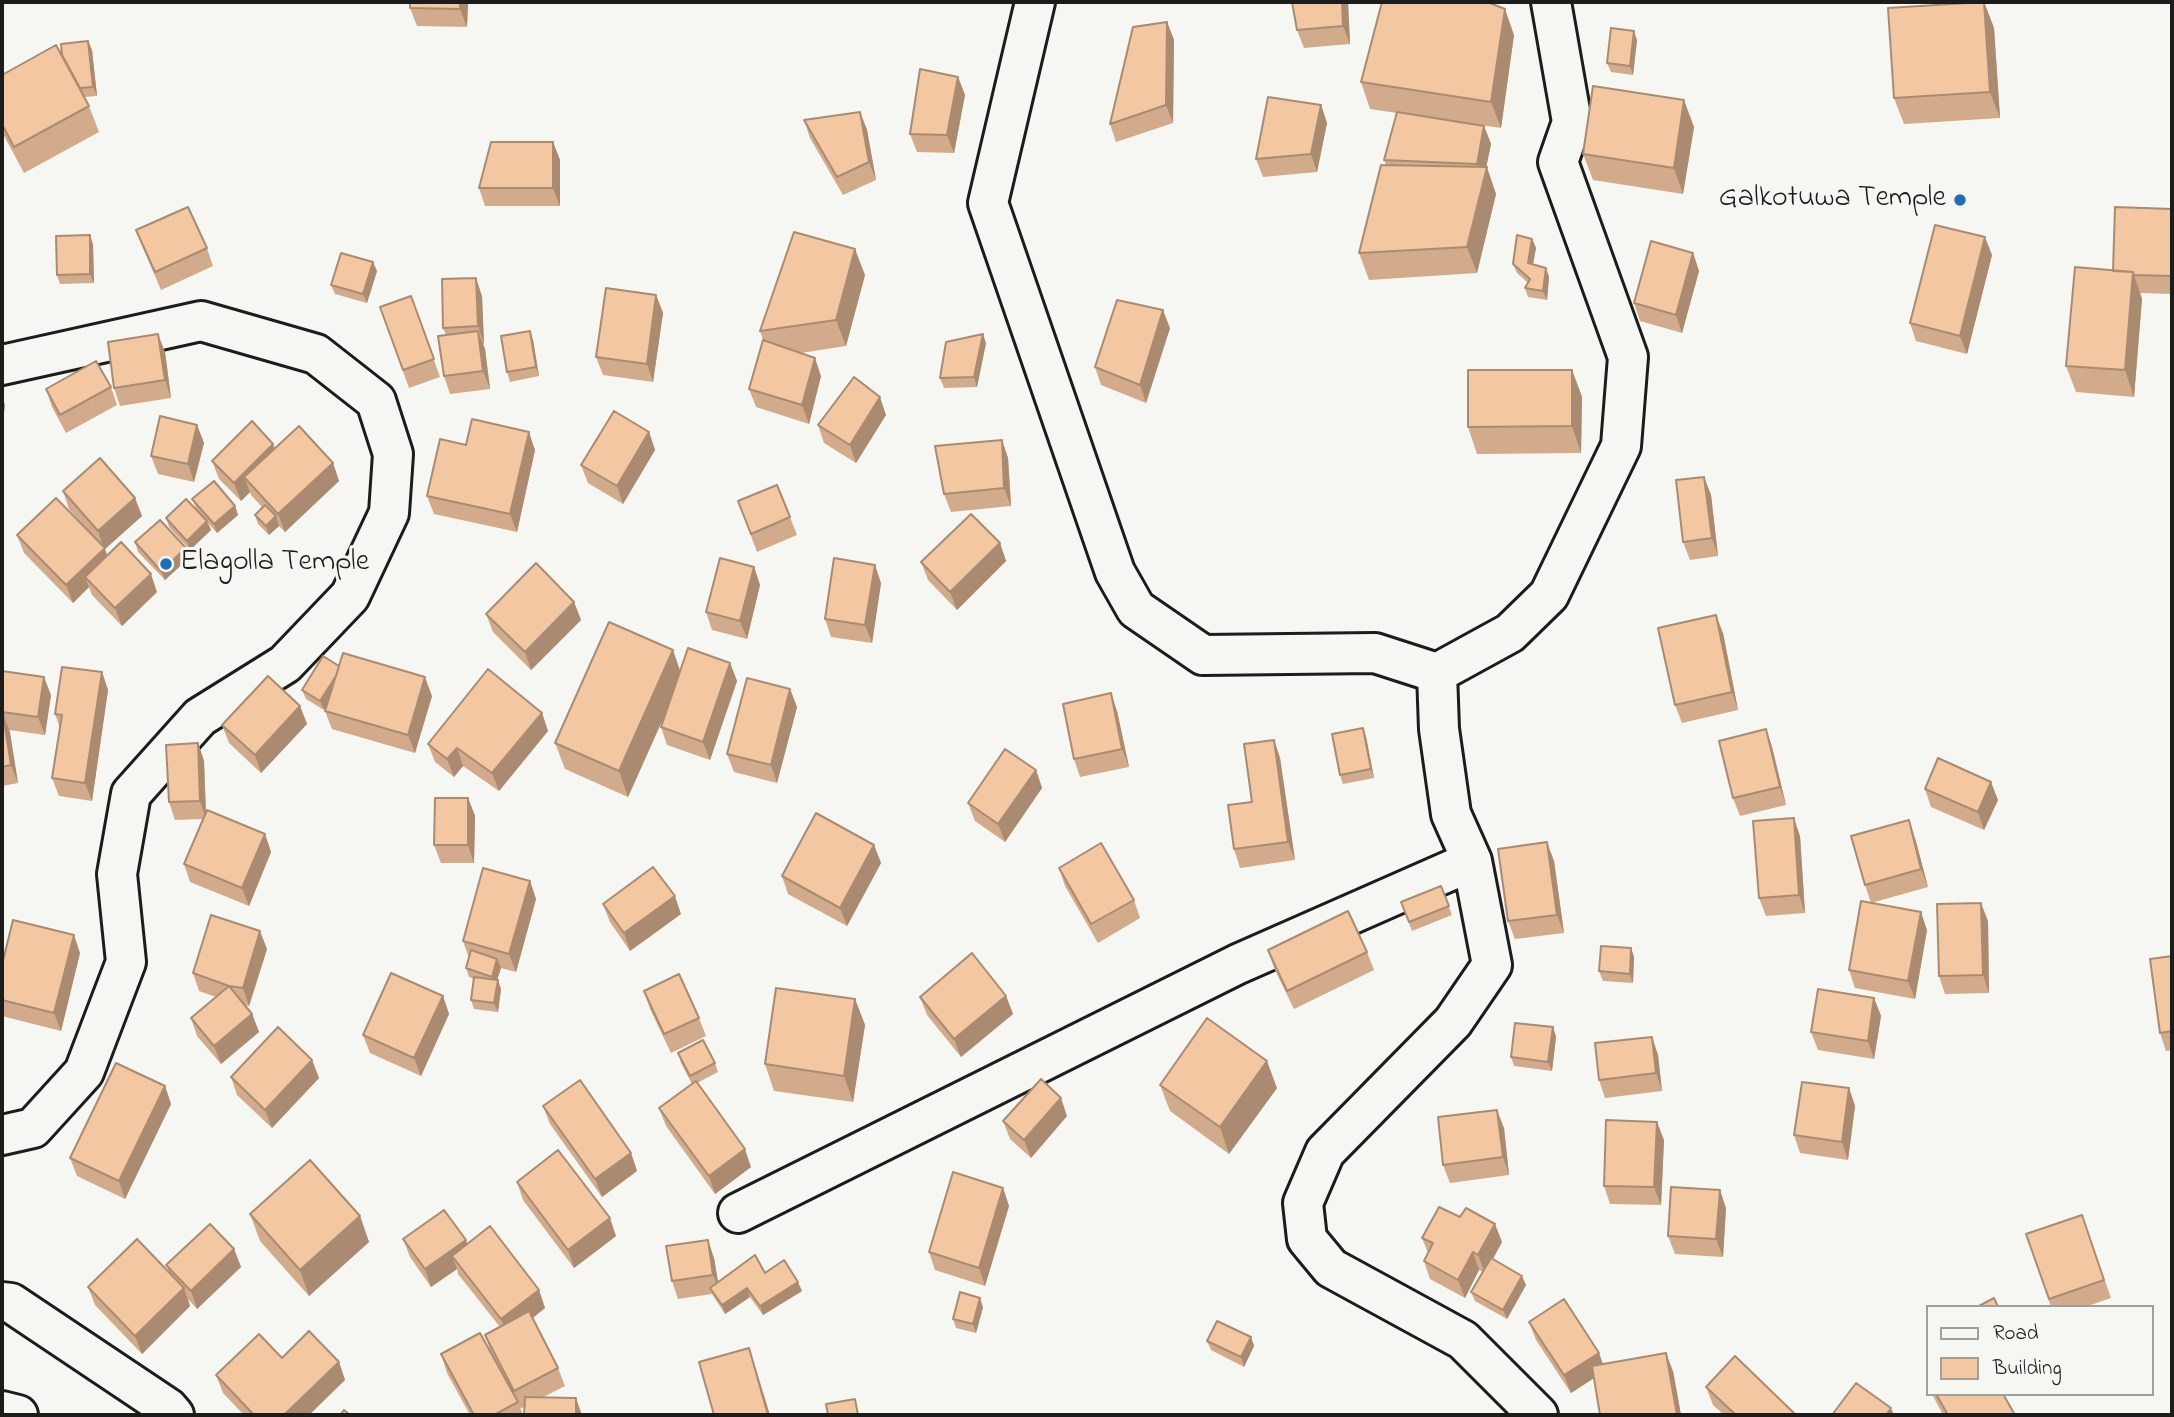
<!DOCTYPE html>
<html>
<head>
<meta charset="utf-8">
<style>
  body { margin:0 }
  #map { position:relative; width:2174px; height:1417px; overflow:hidden; background:#f6f6f2; font-family:"Indie Flower",sans-serif }
  canvas { display:block }
  .frame { position:absolute; inset:0; border:4px solid #1c1c1c; pointer-events:none }
  .legend { position:absolute; left:1926px; top:1305px; width:228px; height:91px; box-sizing:border-box; background:#f6f6f2; border:2px solid #9f9f9c; margin:0; padding:9px 12px; list-style:none; font-size:21px; color:#1c1c1c }
  .legend li { display:flex; align-items:center; gap:14px; height:35px }
  .legend b { width:35px; border:2px solid #9f9f9c }
</style>
</head>
<body>
<div id="map">
<canvas width="2174" height="1417"></canvas>
<div class="frame"></div>
<ul class="legend">
<li><b style="height:9px;background:#f6f6f2"></b>Road</li>
<li><b style="height:19px;background:#f3c7a2"></b>Building</li>
</ul>
</div>
<script>
const ctx = document.querySelector('canvas').getContext('2d');
ctx.lineJoin = 'round';
function poly(rows) {
  const path = new Path2D();
  for (const r of rows) {
    path.moveTo(r[0], r[1]);
    for (let i = 2; i < r.length; i += 2) path.lineTo(r[i], r[i + 1]);
  }
  return path;
}
function trace(path, color, width, dash) {
  ctx.strokeStyle = color;
  ctx.lineWidth = width;
  ctx.lineCap = dash ? 'butt' : 'round';
  ctx.setLineDash(dash || []);
  ctx.stroke(path);
}
function fill(path, color) {
  ctx.fillStyle = color;
  ctx.fill(path, 'evenodd');
}
function label(font, color, halo, rows, align = 'center') {
  ctx.font = font + ' "Indie Flower",sans-serif';
  ctx.lineWidth = 6;
  ctx.setLineDash([]);
  ctx.textBaseline = 'middle';
  ctx.strokeStyle = halo;
  ctx.fillStyle = color;
  for (const [text, x, y, turn = 0] of rows) {
    ctx.save();
    ctx.translate(x, y);
    ctx.rotate((+turn || 0) * Math.PI / 180);
    ctx.textAlign = isNaN(turn) ? turn : align;
    if (halo) ctx.strokeText(text, 0, 0);
    ctx.fillText(text, 0, 0);
    ctx.restore();
  }
}
const minor = poly([
  [1035,2,988,203,1115,572,1136,609,1203,655,1375,653,1437,673],
  [2,365,201,321,316,354,376,401,393,454,389,513,350,596,285,664,200,717,131,794,117,874,126,962,84,1072,33,1128,2,1135],
  [1437,673,1439,729,1451,814,1472,861,1492,965,1453,1022,1325,1152,1303,1203,1307,1239,1331,1268,1463,1340,1538,1415],
  [1437,673,1510,633,1549,595,1621,446,1628,357,1558,162,1572,122,1551,2],
  [738,1213,1238,964,1472,861],
  [2,1302,11,1303,168,1408,174,1415],
  [2,1411,18,1415]
]);
trace(minor, '#1c1c1c', 44);
trace(minor, '#f6f6f2', 38);
fill(poly([
  [410,2,468,2,467,27,417,26,410,8],
  [1348,2,1350,44,1304,48,1297,30],
  [1984,2,1994,28,2000,118,1904,124,1894,98],
  [1167,22,1174,40,1173,123,1116,142,1110,124],
  [1514,35,1501,128,1460,122,1484,126,1491,144,1486,167,1496,194,1477,273,1369,280,1359,253,1386,165,1384,160,1397,113,1370,109,1361,82],
  [1637,40,1633,75,1611,72,1607,63],
  [88,41,92,50,97,96,85,97,89,106,99,132,24,173,2,132,2,75,62,55],
  [958,77,965,95,954,153,917,152,910,134],
  [1321,105,1327,123,1317,172,1263,177,1256,159],
  [860,112,867,130,876,180,843,195,810,138,804,120],
  [1694,127,1683,194,1593,180,1583,154],
  [553,142,560,160,560,206,485,206,479,188],
  [2172,209,2172,294,2140,293,2142,299,2134,397,2076,392,2066,366,2113,271],
  [136,230,207,248,213,266,161,290,143,248],
  [1532,239,1536,248,1533,265,1546,268,1549,277,1547,300,1528,297,1525,288,1528,283,1517,273,1513,264],
  [93,244,94,283,60,284,57,275],
  [1693,253,1699,271,1682,333,1640,321,1634,303],
  [1992,255,1967,354,1916,341,1910,323],
  [377,271,367,303,335,294,331,285],
  [865,275,846,346,801,353,821,376,809,424,756,407,749,389,763,340,760,331],
  [656,295,663,313,653,382,603,375,596,357],
  [411,296,440,377,409,388,380,307],
  [482,296,484,344,483,344,485,349,490,389,450,394,444,376,446,335,443,328],
  [1170,328,1146,403,1101,385,1095,367],
  [533,340,539,376,510,382,507,372],
  [986,343,977,387,944,388,940,378],
  [165,352,171,398,120,406,114,388],
  [1572,370,1582,397,1581,453,1477,454,1468,427],
  [111,387,117,405,66,433,52,407,46,389],
  [886,415,856,463,824,443,818,425],
  [197,425,204,443,194,482,158,474,151,456],
  [649,432,655,450,623,504,588,483,581,465],
  [1002,440,1008,458,1011,506,951,512,944,494],
  [273,444,275,448,333,463,339,481,285,532,279,526,269,535,258,524,255,515,262,507,251,495,250,492,241,501,219,479,212,461],
  [466,445,535,450,517,532,434,514,427,496],
  [1704,477,1711,495,1718,556,1690,560,1683,542],
  [63,491,135,498,142,516,105,549,107,556,157,592,122,626,92,595,89,587,73,603,24,553,17,535,91,534,69,509],
  [192,499,235,506,238,515,217,533,207,522,211,530,190,550,169,527,166,518,205,519,196,508],
  [738,501,790,517,797,535,757,552],
  [135,542,190,557,165,580,138,552],
  [1000,543,1006,561,957,610,928,580,921,562],
  [754,567,760,585,747,639,712,630,706,612],
  [881,583,872,643,831,637,825,619],
  [574,602,581,620,531,670,493,632,486,614],
  [1723,633,1738,710,1682,723,1675,705],
  [730,663,737,681,710,760,667,745,661,727,664,717,628,797,565,769,555,743,680,670],
  [339,666,432,696,415,753,332,729,325,711,327,704,324,710,306,699,302,690],
  [2,671,51,695,45,735,9,730,18,783,2,786],
  [102,672,108,690,92,801,59,796,52,778,60,728,55,714],
  [790,689,797,707,777,783,734,772,727,754],
  [300,706,307,724,261,773,229,743,222,725],
  [1117,711,1129,767,1080,777,1074,759],
  [542,713,548,731,499,791,463,766,454,777,435,762,428,744],
  [1363,728,1366,737,1374,778,1343,784,1340,775],
  [1766,729,1772,747,1786,805,1740,816,1733,798],
  [1274,740,1280,758,1295,860,1240,868,1234,849],
  [198,743,204,761,206,811,265,834,271,852,249,906,190,882,184,864,203,819,175,820,169,802],
  [1036,770,1042,788,1005,842,975,821,968,803],
  [1925,789,1998,800,1984,830,1931,807],
  [468,798,475,816,474,863,441,863,434,845],
  [1800,836,1805,913,1766,916,1759,898],
  [1915,838,1928,887,1871,903,1865,885],
  [874,845,881,863,847,926,788,894,782,876],
  [1554,861,1564,933,1515,939,1508,921],
  [1059,868,1134,900,1140,918,1098,943,1065,886],
  [530,881,536,899,516,972,501,968,497,980,501,989,498,1012,474,1009,471,1000,474,979,469,977,466,968,469,958,463,941],
  [1441,886,1452,915,1412,931,1401,902],
  [603,904,681,914,630,951,610,922],
  [1988,921,1989,993,1945,994,1939,976],
  [1927,930,1915,999,1855,988,1849,970],
  [1631,948,1634,957,1633,983,1603,981,1599,971],
  [267,949,249,1006,245,1005,252,1014,259,1032,221,1064,197,1036,191,1018,216,997,199,991,193,973],
  [1268,950,1367,952,1374,970,1294,1009,1274,968],
  [80,953,61,1031,2,1016,2,965],
  [2172,956,2172,1050,2166,1051,2160,1033],
  [644,991,699,1018,706,1036,671,1053,650,1009],
  [443,996,449,1014,421,1076,370,1053,363,1035],
  [1006,996,1013,1014,961,1057,927,1015,920,997],
  [1874,998,1881,1016,1874,1059,1818,1050,1811,1032],
  [855,999,865,1025,853,1102,774,1091,765,1064],
  [1553,1027,1556,1037,1552,1071,1514,1066,1511,1057],
  [1652,1037,1658,1055,1662,1091,1605,1098,1599,1080],
  [678,1053,715,1063,718,1072,697,1083,751,1167,715,1194,666,1126,659,1108,692,1084,681,1063],
  [312,1060,319,1078,272,1128,237,1095,231,1077],
  [1160,1085,1277,1088,1229,1154,1170,1111],
  [165,1086,171,1104,125,1199,77,1176,70,1158],
  [1849,1088,1855,1106,1848,1160,1800,1153,1794,1135],
  [543,1106,631,1153,637,1171,602,1197,550,1124],
  [1067,1116,1031,1158,1010,1139,1003,1121],
  [1504,1128,1509,1175,1450,1183,1443,1165],
  [1664,1140,1661,1205,1610,1204,1604,1186],
  [517,1182,616,1236,574,1268,523,1200],
  [1003,1188,1009,1206,985,1286,935,1270,929,1252],
  [1726,1208,1723,1257,1675,1254,1668,1236],
  [250,1214,360,1216,369,1242,309,1296,260,1241],
  [2082,1215,2111,1298,2085,1307,2051,1307,2026,1234],
  [1422,1238,1502,1242,1493,1259,1526,1285,1507,1319,1475,1301,1471,1292,1483,1272,1479,1270,1465,1298,1430,1279,1424,1261,1428,1253],
  [403,1239,467,1244,539,1290,545,1308,533,1318,558,1368,565,1386,520,1409,520,1407,523,1415,470,1415,447,1373,441,1354,491,1353,485,1335,500,1327,458,1274,457,1269,431,1287,410,1257],
  [234,1249,241,1267,197,1309,188,1299,190,1306,142,1354,95,1305,88,1287,169,1272,166,1265],
  [714,1258,718,1282,765,1273,802,1291,763,1315,750,1297,725,1314,712,1294,678,1299,672,1281],
  [983,1307,976,1333,956,1328,953,1319],
  [1529,1322,1599,1353,1603,1364,1673,1371,1681,1415,1600,1415,1594,1378,1571,1393,1536,1340],
  [1251,1337,1254,1346,1244,1367,1211,1350,1207,1341],
  [282,1358,339,1362,345,1380,309,1415,244,1415,223,1393,216,1375],
  [1706,1387,1796,1415,1724,1415,1713,1405],
  [1932,1394,2003,1394,2015,1415,1943,1415]
]), '#d1ab8b');
fill(poly([
  [460,2,468,2,467,27,460,9],
  [1342,2,1348,2,1350,44,1343,26],
  [1984,2,1994,28,2000,118,1990,92],
  [1505,9,1514,35,1501,128,1491,102],
  [1167,22,1174,40,1173,123,1166,105],
  [1634,31,1637,40,1633,75,1630,66],
  [88,41,92,50,97,96,93,87],
  [958,77,965,95,954,153,947,135],
  [1684,100,1694,127,1683,194,1674,168],
  [1321,105,1327,123,1317,172,1311,154],
  [860,112,867,130,876,180,869,162],
  [1484,126,1491,144,1484,178,1487,167,1496,194,1477,273,1467,247,1483,181,1477,164],
  [553,142,560,160,560,206,553,188],
  [90,235,93,244,94,283,90,274],
  [1985,237,1992,255,1967,354,1960,336],
  [1532,239,1536,248,1531,273,1528,263],
  [855,249,865,275,846,346,836,320],
  [1693,253,1699,271,1682,333,1676,315],
  [373,262,377,271,367,303,363,294],
  [1546,268,1549,277,1547,300,1543,291],
  [2133,272,2142,299,2134,397,2125,370],
  [476,278,482,296,484,344,478,326],
  [656,295,663,313,653,382,647,364],
  [1163,310,1170,328,1146,403,1140,385],
  [478,331,485,349,490,389,483,371],
  [530,331,533,340,539,376,536,367],
  [158,334,165,352,171,398,165,380],
  [983,334,986,343,977,387,974,377],
  [815,358,821,376,809,424,802,405],
  [1572,370,1582,397,1581,453,1572,426],
  [2,396,5,405,2,430],
  [880,397,886,415,856,463,850,445],
  [197,425,204,443,194,482,188,464],
  [529,432,535,450,517,532,510,514],
  [649,432,655,450,623,504,617,486],
  [1002,440,1008,458,1011,506,1004,488],
  [273,444,280,462,244,477,250,492,241,501,234,483],
  [333,463,339,481,285,532,278,514],
  [1704,477,1711,495,1718,556,1712,538],
  [135,498,142,516,105,549,111,566,85,577,89,587,73,603,66,585,104,549,98,531],
  [235,506,238,515,217,533,214,524],
  [276,516,279,526,269,535,266,526],
  [207,521,211,530,190,550,187,541],
  [1000,543,1006,561,957,610,950,592],
  [186,548,190,557,165,580,161,571],
  [875,565,881,583,872,643,865,625],
  [754,567,760,585,747,639,740,621],
  [151,574,157,592,122,626,115,608],
  [574,602,581,620,531,670,525,652],
  [1716,615,1723,633,1738,710,1732,692],
  [673,650,682,676,628,797,619,771],
  [730,663,737,681,710,760,703,742],
  [341,668,344,677,324,710,320,701],
  [102,672,108,690,92,801,85,783],
  [44,677,51,695,45,735,38,717],
  [425,677,432,696,415,753,408,735],
  [790,689,797,707,777,783,771,765],
  [1111,693,1117,711,1129,767,1122,749],
  [300,706,307,724,261,773,255,755],
  [542,713,548,731,499,791,492,773],
  [3,714,10,732,18,783,11,765],
  [1363,728,1366,737,1374,778,1371,769],
  [1766,729,1772,747,1786,805,1780,787],
  [1274,740,1280,758,1295,860,1288,842],
  [198,743,204,761,206,819,200,801],
  [457,748,463,766,454,777,447,759],
  [1036,770,1042,788,1005,842,998,824],
  [1991,782,1998,800,1984,830,1978,812],
  [468,798,475,816,474,863,468,845],
  [1794,818,1800,836,1805,913,1799,895],
  [1909,820,1915,838,1928,887,1921,869],
  [265,834,271,852,249,906,242,888],
  [1547,842,1554,861,1564,933,1557,915],
  [874,845,881,863,847,926,840,908],
  [530,881,536,899,516,972,509,954],
  [675,896,681,914,630,951,624,933],
  [1981,903,1988,921,1989,993,1983,975],
  [1921,912,1927,930,1915,999,1908,981],
  [260,931,267,949,249,1006,243,988],
  [74,935,80,953,61,1031,54,1013],
  [1631,948,1634,957,1633,983,1630,974],
  [497,959,501,968,495,986,492,977],
  [498,980,501,989,498,1012,494,1003],
  [443,996,449,1014,421,1076,414,1058],
  [1006,996,1013,1014,961,1057,954,1039],
  [1874,998,1881,1016,1874,1059,1868,1041],
  [855,999,865,1025,853,1102,844,1076],
  [252,1014,259,1032,221,1064,214,1046],
  [1553,1027,1556,1037,1552,1071,1548,1062],
  [1652,1037,1658,1055,1662,1091,1656,1073],
  [312,1060,319,1078,272,1128,265,1110],
  [1267,1061,1277,1088,1229,1154,1220,1127],
  [165,1086,171,1104,125,1199,119,1181],
  [1849,1088,1855,1106,1848,1160,1842,1142],
  [1061,1098,1067,1116,1031,1158,1024,1140],
  [1497,1110,1504,1128,1509,1175,1503,1157],
  [1657,1122,1664,1140,1661,1205,1654,1187],
  [745,1149,751,1167,715,1194,709,1176],
  [631,1153,637,1171,602,1197,595,1179],
  [1003,1188,1009,1206,985,1286,979,1268],
  [1720,1190,1726,1208,1723,1257,1716,1239],
  [360,1216,369,1242,309,1296,300,1270],
  [610,1218,616,1236,574,1268,568,1250],
  [1495,1224,1502,1242,1485,1273,1478,1255],
  [466,1240,472,1258,452,1256,457,1269,431,1287,425,1269],
  [708,1240,714,1258,720,1293,713,1275],
  [234,1249,241,1267,197,1309,191,1291],
  [1473,1252,1479,1270,1465,1298,1458,1280],
  [1522,1276,1526,1285,1507,1319,1503,1310],
  [798,1282,802,1291,763,1315,760,1306],
  [184,1288,190,1306,142,1354,135,1336],
  [747,1288,750,1297,725,1314,722,1305],
  [539,1290,545,1308,508,1337,501,1319],
  [980,1298,983,1307,976,1333,973,1324],
  [1251,1337,1254,1346,1244,1367,1241,1357],
  [749,1348,755,1366,770,1415,768,1415],
  [1599,1353,1605,1371,1571,1393,1564,1375],
  [1666,1353,1673,1371,1681,1415,1677,1415],
  [339,1362,345,1380,309,1415,284,1415],
  [576,1398,582,1415,576,1415],
  [1891,1408,1894,1415,1886,1415]
]), '#aa8b71');
const building = poly([
  [410,2,460,2,460,9,410,8,410,2],
  [1292,2,1342,2,1343,26,1297,30,1292,2],
  [1382,2,1487,2,1505,9,1491,102,1361,82,1382,2],
  [1984,2,1990,92,1894,98,1888,8,1984,2],
  [1167,22,1166,105,1110,124,1133,27,1167,22],
  [1611,28,1634,31,1630,66,1607,63,1611,28],
  [88,41,93,87,80,88,62,55,61,44,88,41],
  [56,45,89,106,14,147,2,124,2,75,56,45],
  [920,69,958,77,947,135,910,134,920,69],
  [1593,86,1684,100,1674,168,1583,154,1593,86],
  [1268,97,1321,105,1311,154,1256,159,1268,97],
  [860,112,869,162,837,177,804,120,860,112],
  [1397,112,1484,126,1477,164,1384,160,1397,112],
  [491,142,553,142,553,188,479,188,491,142],
  [1381,165,1487,167,1467,247,1359,253,1381,165],
  [188,207,207,248,155,272,136,230,188,207],
  [2115,207,2172,209,2172,276,2134,275,2133,272,2113,271,2115,207],
  [1935,225,1985,237,1960,336,1910,323,1935,225],
  [794,232,855,249,836,320,760,331,794,232],
  [90,235,90,274,57,275,56,236,90,235],
  [1517,235,1532,239,1528,263,1546,268,1543,291,1525,288,1530,279,1513,264,1517,235],
  [1651,241,1693,253,1676,315,1634,303,1651,241],
  [341,253,373,262,363,294,331,285,341,253],
  [2075,267,2133,272,2125,370,2066,366,2075,267],
  [476,278,478,326,443,328,442,279,476,278],
  [606,288,656,295,647,364,596,357,606,288],
  [411,296,434,359,403,370,380,307,411,296],
  [1117,300,1163,310,1140,385,1095,367,1117,300],
  [478,331,483,371,444,376,438,336,478,331],
  [530,331,536,367,507,372,501,336,530,331],
  [158,334,165,380,114,388,108,342,158,334],
  [983,334,974,377,940,378,946,342,983,334],
  [763,340,815,358,802,405,749,389,763,340],
  [96,361,111,387,60,415,46,389,96,361],
  [1468,370,1572,370,1572,426,1468,427,1468,370],
  [854,377,880,397,850,445,818,425,854,377],
  [614,411,649,432,617,486,581,465,614,411],
  [160,416,197,425,188,464,151,456,160,416],
  [472,419,529,432,510,514,427,496,440,439,466,445,472,419],
  [252,421,273,444,234,483,212,461,252,421],
  [299,426,333,463,278,514,244,477,299,426],
  [1002,440,1004,488,944,494,935,446,1002,440],
  [100,458,135,498,98,531,63,491,100,458],
  [1704,477,1712,538,1683,542,1676,480,1704,477],
  [214,481,235,506,214,524,192,499,214,481],
  [777,485,790,517,751,534,738,501,777,485],
  [56,498,105,548,66,585,17,535,56,498],
  [186,499,207,521,187,541,166,518,186,499],
  [265,505,276,516,266,526,255,515,265,505],
  [971,514,1000,543,950,592,921,562,971,514],
  [160,520,186,548,161,571,135,542,160,520],
  [121,542,151,574,115,608,85,577,121,542],
  [720,558,754,567,740,621,706,612,720,558],
  [834,558,875,565,865,625,825,619,834,558],
  [536,563,574,602,525,652,486,614,536,563],
  [1716,615,1732,692,1675,705,1658,628,1716,615],
  [609,622,673,650,619,771,555,743,609,622],
  [688,648,730,663,703,742,661,727,688,648],
  [343,653,425,677,408,735,325,711,343,653],
  [323,656,339,666,336,676,320,701,302,690,323,656],
  [62,667,102,672,85,783,52,778,62,715,55,714,62,667],
  [488,669,542,713,492,773,457,748,447,759,428,744,488,669],
  [2,671,44,677,38,717,2,712,2,671],
  [268,676,300,706,255,755,222,725,268,676],
  [747,678,790,689,771,765,727,754,747,678],
  [1111,693,1122,749,1074,759,1063,704,1111,693],
  [2,714,3,714,11,765,2,767,2,714],
  [1363,728,1371,769,1340,775,1332,734,1363,728],
  [1766,729,1780,787,1733,798,1719,741,1766,729],
  [1274,740,1288,842,1234,849,1228,805,1252,802,1244,744,1274,740],
  [198,743,200,801,169,802,166,745,198,743],
  [1005,749,1036,770,998,824,968,803,1005,749],
  [1938,758,1991,782,1978,812,1925,789,1938,758],
  [435,798,468,798,468,845,434,845,435,798],
  [207,810,265,834,242,888,184,864,207,810],
  [816,813,874,845,840,908,782,876,816,813],
  [1794,818,1799,895,1759,898,1753,821,1794,818],
  [1909,820,1921,869,1865,885,1851,836,1909,820],
  [1547,842,1557,915,1508,921,1498,849,1547,842],
  [1101,843,1134,900,1091,924,1059,868,1101,843],
  [653,867,675,896,624,933,603,904,653,867],
  [483,868,530,881,509,954,463,941,483,868],
  [1441,886,1449,906,1409,922,1401,902,1441,886],
  [1861,901,1921,912,1908,981,1849,970,1861,901],
  [1981,903,1983,975,1939,976,1937,904,1981,903],
  [1348,911,1367,952,1287,991,1268,950,1348,911],
  [211,915,260,931,243,988,229,986,252,1014,214,1046,191,1018,229,986,193,973,211,915],
  [13,920,74,935,54,1013,2,1000,2,965,13,920],
  [1601,946,1631,948,1630,974,1599,971,1601,946],
  [471,950,497,959,492,977,466,968,471,950],
  [972,953,1006,996,954,1039,920,997,972,953],
  [2172,956,2172,1031,2160,1033,2150,959,2172,956],
  [391,973,443,996,414,1058,363,1035,391,973],
  [679,974,699,1018,664,1034,644,991,679,974],
  [474,977,498,980,494,1003,471,1000,474,977],
  [776,988,855,999,844,1076,765,1064,776,988],
  [1818,989,1874,998,1868,1041,1811,1032,1818,989],
  [1207,1018,1267,1061,1220,1127,1160,1085,1207,1018],
  [1515,1023,1553,1027,1548,1062,1511,1057,1515,1023],
  [278,1027,312,1060,265,1110,231,1077,278,1027],
  [1652,1037,1656,1073,1599,1080,1595,1043,1652,1037],
  [703,1040,715,1063,690,1076,678,1053,703,1040],
  [116,1063,165,1086,119,1181,70,1158,116,1063],
  [1041,1079,1061,1098,1024,1140,1003,1121,1041,1079],
  [580,1080,631,1153,595,1179,543,1106,580,1080],
  [696,1081,745,1149,709,1176,659,1108,696,1081],
  [1802,1082,1849,1088,1842,1142,1794,1135,1802,1082],
  [1497,1110,1503,1157,1443,1165,1438,1117,1497,1110],
  [1606,1120,1657,1122,1654,1187,1604,1186,1606,1120],
  [558,1150,610,1218,568,1250,517,1182,558,1150],
  [310,1160,360,1216,300,1270,250,1214,310,1160],
  [953,1172,1003,1188,979,1268,929,1252,953,1172],
  [1671,1187,1720,1190,1716,1239,1668,1236,1671,1187],
  [1439,1207,1460,1217,1466,1208,1495,1224,1478,1255,1473,1252,1458,1280,1424,1261,1433,1243,1422,1238,1439,1207],
  [444,1210,466,1240,425,1269,403,1239,444,1210],
  [2082,1215,2104,1280,2049,1299,2026,1234,2082,1215],
  [210,1224,234,1249,191,1291,166,1265,210,1224],
  [490,1226,539,1290,501,1319,452,1256,490,1226],
  [137,1239,184,1288,135,1336,88,1287,137,1239],
  [708,1240,713,1275,672,1281,666,1246,708,1240],
  [755,1255,765,1273,784,1260,798,1282,760,1306,747,1288,722,1305,710,1288,755,1255],
  [1491,1258,1522,1276,1503,1310,1471,1292,1491,1258],
  [960,1292,980,1298,973,1324,953,1319,960,1292],
  [1994,1298,1998,1307,1977,1307,1994,1298],
  [1564,1299,1599,1353,1564,1375,1529,1322,1564,1299],
  [529,1311,558,1368,514,1391,485,1335,529,1311],
  [1217,1321,1251,1337,1241,1357,1207,1341,1217,1321],
  [309,1331,339,1362,284,1415,254,1415,216,1375,259,1334,282,1358,309,1331],
  [480,1333,518,1402,494,1415,474,1415,441,1354,480,1333],
  [749,1348,768,1415,714,1415,699,1362,749,1348],
  [1666,1353,1677,1415,1600,1415,1592,1366,1666,1353],
  [1735,1356,1796,1415,1736,1415,1706,1387,1735,1356],
  [1856,1383,1891,1408,1886,1415,1832,1415,1856,1383],
  [1936,1394,2003,1394,2015,1415,1948,1415,1936,1394],
  [525,1397,576,1398,576,1415,524,1415,525,1397],
  [855,1399,858,1415,828,1415,826,1404,855,1399],
  [344,1410,350,1415,340,1415,344,1410]
]);
fill(building, '#f3c7a2');
trace(building, '#aa8b71', 2);
for (const [x, y, r, color] of [
  [1960,200,7,"#1f6fb2"],
  [166,564,7,"#1f6fb2"]
]) {
  const dot = new Path2D();
  dot.arc(x, y, r, 0, 2 * Math.PI);
  ctx.fillStyle = color;
  ctx.fill(dot);
  trace(dot, '#f6f6f2', 2.5);
}
label('30px', '#1c1c1c', '#f6f6f2', [
  ["Galkotuwa Temple",1946,200],
  ["Elagolla Temple",180,564,"left"]
], 'right');
</script>
</body>
</html>
